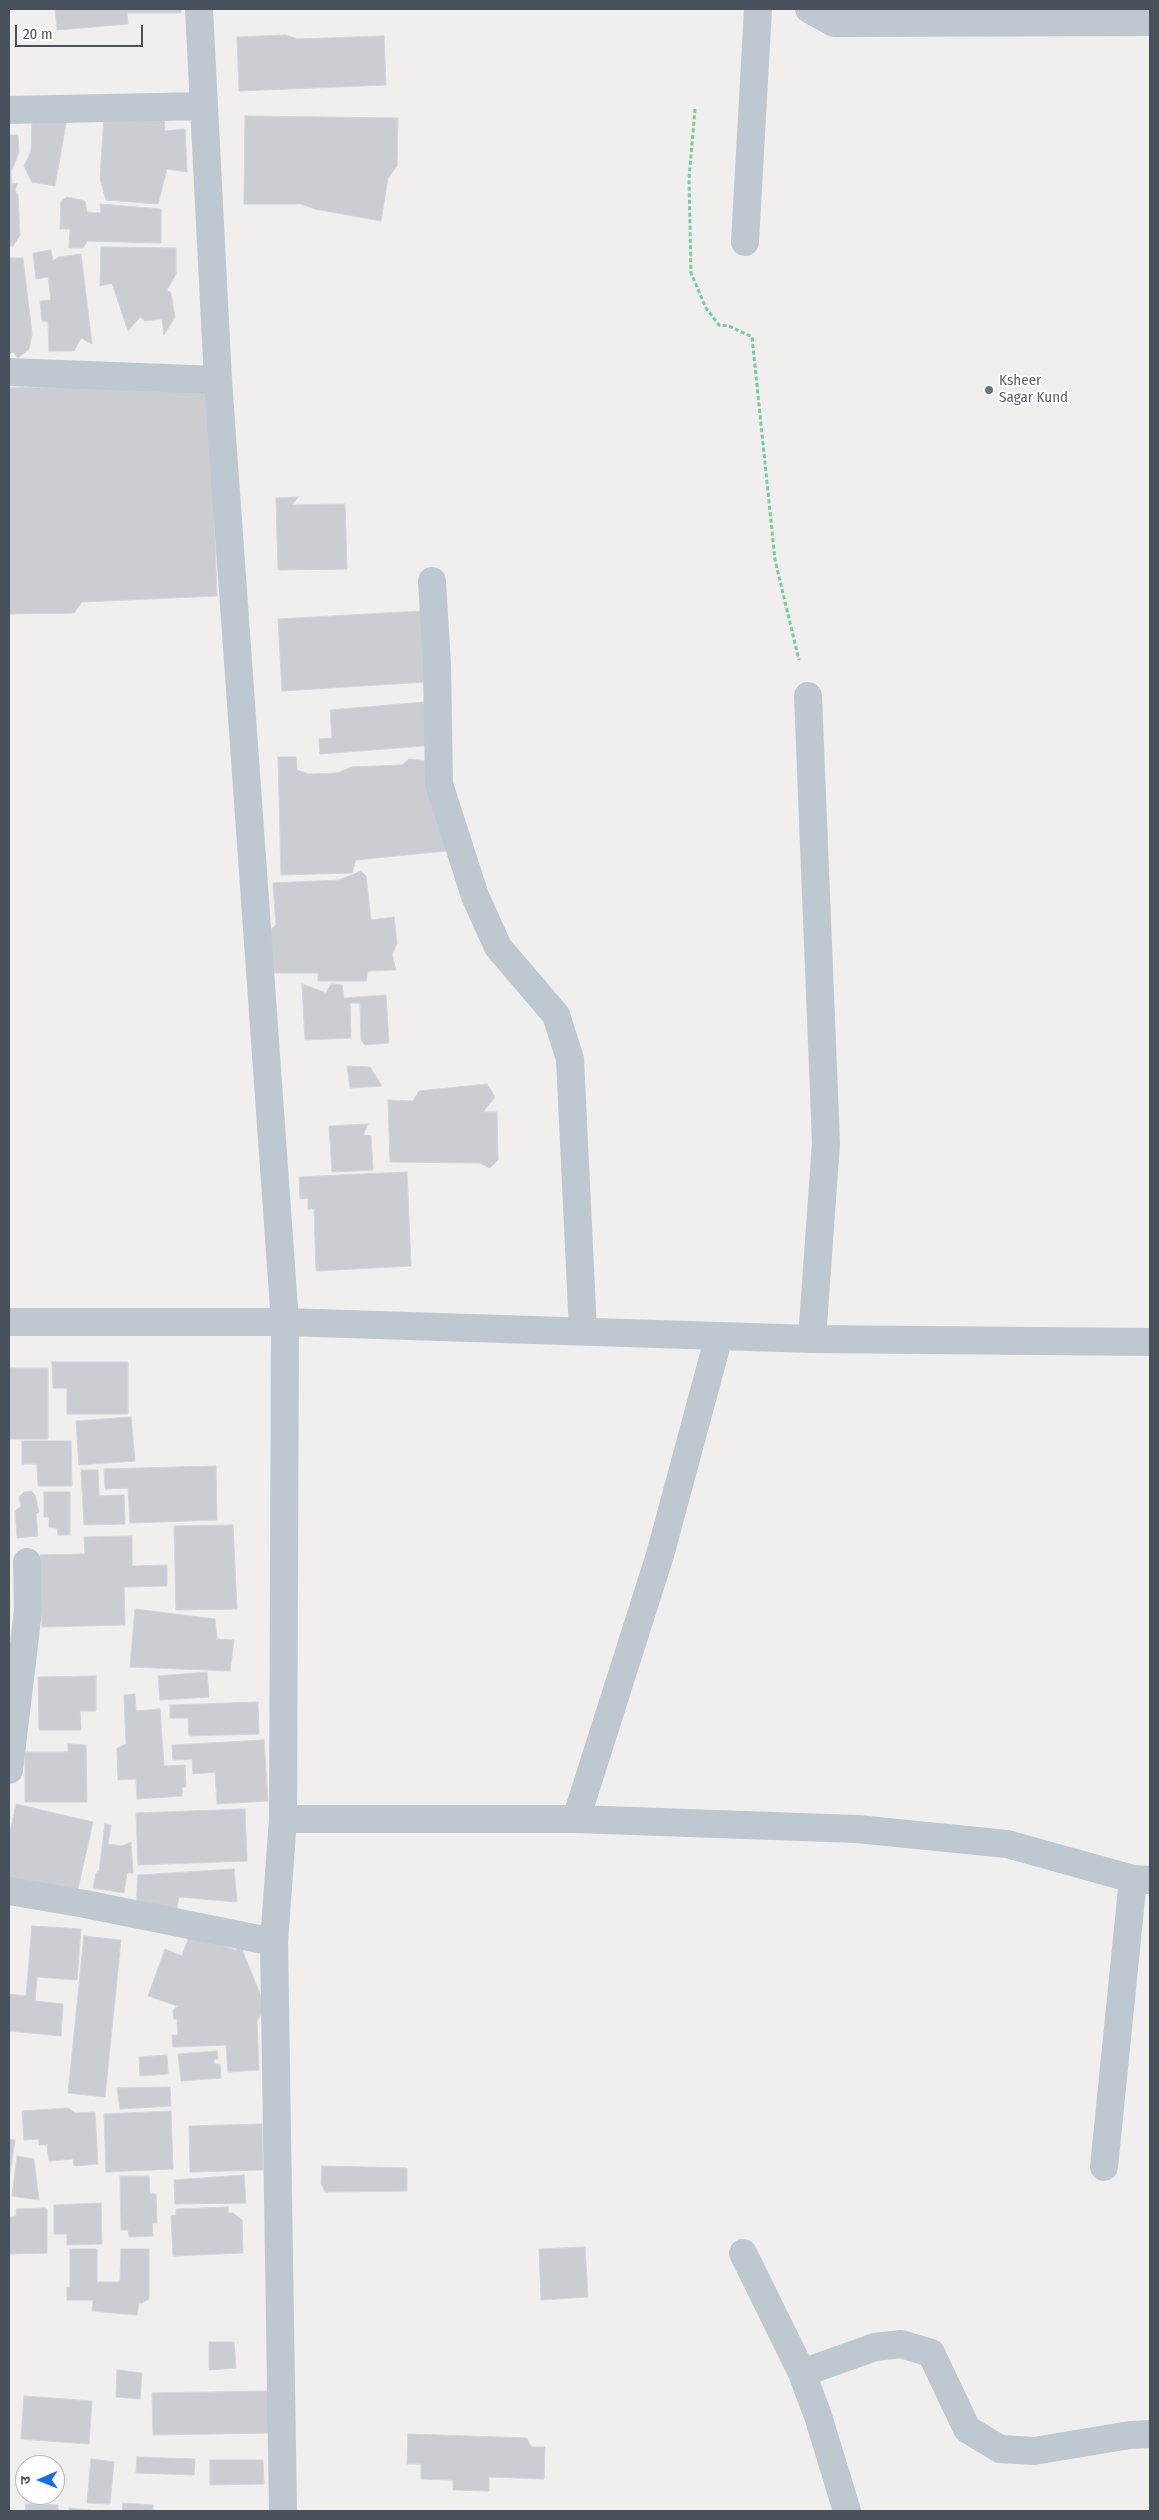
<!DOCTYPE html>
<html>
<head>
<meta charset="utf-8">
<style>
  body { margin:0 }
  #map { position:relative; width:1159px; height:2520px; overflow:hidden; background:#f1eeee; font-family:"Fira Sans Condensed","Noto Sans Devanagari",sans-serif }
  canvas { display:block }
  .frame { position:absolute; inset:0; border:10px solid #46515b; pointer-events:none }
  .north { position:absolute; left:15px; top:2455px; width:50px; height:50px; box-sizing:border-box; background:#fff; border:1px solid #b5b9bd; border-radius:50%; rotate:269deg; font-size:14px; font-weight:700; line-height:20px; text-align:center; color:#46515b }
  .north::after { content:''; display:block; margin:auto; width:18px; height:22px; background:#1a6fdf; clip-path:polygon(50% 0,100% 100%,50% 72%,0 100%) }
  .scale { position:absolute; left:15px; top:25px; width:128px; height:22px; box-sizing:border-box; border:2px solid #46515b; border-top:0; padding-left:6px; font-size:15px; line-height:18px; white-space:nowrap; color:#46515b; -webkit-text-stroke:4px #fff; paint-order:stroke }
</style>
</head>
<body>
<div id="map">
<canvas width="1159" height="2520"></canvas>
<div class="frame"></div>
<div class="north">उ</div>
<div class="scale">20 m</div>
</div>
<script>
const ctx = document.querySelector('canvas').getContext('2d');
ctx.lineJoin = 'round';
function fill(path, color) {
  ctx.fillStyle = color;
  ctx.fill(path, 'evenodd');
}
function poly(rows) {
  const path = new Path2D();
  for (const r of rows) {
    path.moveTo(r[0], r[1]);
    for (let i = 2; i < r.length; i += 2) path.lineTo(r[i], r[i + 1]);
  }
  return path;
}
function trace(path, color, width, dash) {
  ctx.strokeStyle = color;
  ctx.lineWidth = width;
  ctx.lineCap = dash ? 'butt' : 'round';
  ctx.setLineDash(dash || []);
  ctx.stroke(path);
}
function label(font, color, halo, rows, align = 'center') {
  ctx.font = font + ' "Fira Sans Condensed",sans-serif';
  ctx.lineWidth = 4;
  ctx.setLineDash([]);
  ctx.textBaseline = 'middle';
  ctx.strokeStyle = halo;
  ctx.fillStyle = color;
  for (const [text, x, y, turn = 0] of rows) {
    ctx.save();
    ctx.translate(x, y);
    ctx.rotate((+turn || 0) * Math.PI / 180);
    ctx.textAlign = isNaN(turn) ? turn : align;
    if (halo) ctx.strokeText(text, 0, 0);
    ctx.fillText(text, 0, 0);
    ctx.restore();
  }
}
const building = poly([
  [55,9,181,9,181,13,127,13,128,24,57,30,55,9],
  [286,35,297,39,384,36,386,85,239,91,237,37,286,35],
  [164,114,165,131,185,129,187,172,167,169,158,204,106,200,100,179,104,115,164,114],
  [245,116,398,118,397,166,388,178,381,221,315,209,301,204,244,204,245,116],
  [67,118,55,186,32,182,24,166,31,151,32,122,67,118],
  [9,135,18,135,19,153,11,172,12,184,18,183,15,190,18,195,20,235,13,246,9,246,9,135],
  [67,197,85,201,87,212,101,213,100,204,161,209,161,243,87,241,83,248,69,248,70,229,60,229,61,201,67,197],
  [101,247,176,248,176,274,167,290,171,293,175,317,164,335,162,319,145,321,140,317,128,331,112,283,100,286,101,247],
  [51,250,53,261,59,257,81,254,92,344,81,338,74,351,49,351,48,322,42,321,40,301,51,300,48,277,36,279,33,253,51,250],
  [9,253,9,258,23,258,32,334,29,349,18,358,13,352,9,354,9,253],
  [202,383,210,400,217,596,82,602,74,613,9,614,9,388,202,383],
  [298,497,292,505,345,504,347,569,278,570,276,498,298,497],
  [421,611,426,682,282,691,278,619,421,611],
  [424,702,427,744,424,746,320,754,319,739,332,738,330,710,424,702],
  [278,757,296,757,297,770,309,774,338,773,351,767,402,765,409,759,430,761,441,802,446,851,356,860,352,873,281,875,278,757],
  [361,871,366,876,371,920,394,917,397,943,392,955,396,970,368,971,366,981,318,981,318,973,265,973,265,934,276,925,273,883,339,880,361,871],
  [302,984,326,993,331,984,342,985,344,998,386,995,389,1043,365,1045,361,1040,360,1003,350,1003,351,1038,305,1040,302,984],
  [347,1066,370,1067,382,1086,350,1088,347,1066],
  [487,1084,495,1097,483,1112,497,1112,498,1160,490,1168,480,1163,390,1162,388,1100,413,1101,419,1091,487,1084],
  [368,1124,363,1135,371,1136,373,1170,332,1172,329,1126,368,1124],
  [407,1172,411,1266,316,1271,314,1209,308,1209,308,1198,300,1199,299,1177,407,1172],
  [52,1362,128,1362,128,1414,67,1414,67,1388,53,1388,52,1362],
  [9,1368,48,1368,48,1439,9,1439,9,1368],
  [131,1417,135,1461,79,1465,76,1421,131,1417],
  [22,1441,71,1441,72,1486,38,1486,37,1464,22,1464,22,1441],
  [216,1466,217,1520,130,1523,128,1488,105,1489,104,1469,216,1466],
  [81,1470,98,1470,99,1496,124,1495,125,1524,84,1525,81,1470],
  [31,1491,35,1495,39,1512,36,1514,38,1536,17,1538,15,1511,21,1506,19,1497,24,1492,31,1491],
  [44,1492,70,1492,70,1535,58,1535,57,1528,49,1527,49,1517,44,1517,44,1492],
  [233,1525,237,1609,176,1610,174,1526,233,1525],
  [132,1536,132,1566,167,1565,167,1586,124,1587,125,1625,42,1627,40,1555,85,1554,84,1537,132,1536],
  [135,1609,215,1619,217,1639,234,1640,230,1671,130,1667,135,1609],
  [207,1672,209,1697,160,1700,158,1676,207,1672],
  [96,1676,96,1711,80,1711,81,1730,39,1730,38,1677,96,1676],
  [135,1694,136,1711,160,1709,164,1766,185,1765,186,1787,182,1787,182,1796,137,1799,136,1779,118,1780,117,1748,126,1744,124,1695,135,1694],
  [258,1702,259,1734,189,1736,188,1718,170,1718,170,1705,258,1702],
  [264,1740,268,1801,217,1804,215,1772,193,1774,192,1759,173,1760,172,1745,264,1740],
  [68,1744,86,1745,87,1802,25,1802,25,1752,68,1752,68,1744],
  [16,1804,93,1822,77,1893,9,1878,9,1837,16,1804],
  [245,1809,247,1861,138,1865,136,1813,245,1809],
  [105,1824,111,1825,108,1844,122,1846,131,1842,133,1873,127,1873,124,1893,93,1888,96,1873,99,1871,105,1824],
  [234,1869,237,1902,179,1897,177,1908,136,1908,138,1875,234,1869],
  [32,1926,81,1929,77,1980,37,1977,35,2001,63,2004,61,2036,9,2031,9,1994,26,1996,32,1926],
  [190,1934,235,1950,241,1947,265,2006,257,2022,259,2070,228,2072,226,2045,173,2047,172,2035,178,2035,177,2019,174,2019,173,2010,178,2006,148,1996,165,1949,182,1956,190,1934],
  [84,1936,121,1940,105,2097,68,2093,84,1936],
  [217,2051,218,2059,214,2059,214,2064,220,2064,221,2078,181,2081,178,2054,217,2051],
  [167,2055,168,2074,140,2076,139,2057,167,2055],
  [170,2087,171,2106,120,2109,117,2088,170,2087],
  [68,2108,75,2113,95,2112,98,2164,74,2166,73,2159,49,2161,47,2145,39,2145,39,2139,24,2140,22,2111,68,2108],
  [171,2111,173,2169,106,2172,104,2114,171,2111],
  [262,2124,263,2170,190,2172,189,2126,262,2124],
  [9,2139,15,2140,9,2179,9,2139],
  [17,2156,34,2159,39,2200,12,2196,17,2156],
  [322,2166,407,2168,407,2191,325,2192,321,2183,322,2166],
  [244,2175,246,2203,175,2204,174,2180,244,2175],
  [120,2176,149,2176,150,2194,156,2194,157,2223,152,2223,153,2236,129,2237,128,2230,121,2230,120,2176],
  [101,2203,102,2244,67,2245,67,2234,54,2234,54,2205,101,2203],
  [228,2207,228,2213,233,2213,242,2220,243,2253,173,2256,171,2216,176,2215,176,2209,228,2207],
  [45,2208,47,2210,47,2253,9,2254,9,2222,10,2217,16,2216,16,2209,45,2208],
  [585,2247,588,2297,541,2300,539,2249,585,2247],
  [70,2249,97,2249,97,2282,120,2282,121,2249,149,2249,149,2299,142,2303,139,2303,137,2315,92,2311,93,2300,67,2300,67,2287,70,2287,70,2249],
  [209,2342,234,2342,236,2368,209,2370,209,2342],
  [117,2370,142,2373,140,2399,116,2397,117,2370],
  [268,2391,269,2433,153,2435,152,2393,268,2391],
  [24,2396,92,2401,89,2444,21,2439,24,2396],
  [408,2434,527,2438,531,2447,545,2447,544,2479,489,2477,489,2491,453,2490,453,2480,421,2479,421,2464,407,2464,408,2434],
  [137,2457,195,2459,194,2475,136,2473,137,2457],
  [91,2459,114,2462,110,2504,87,2503,91,2459],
  [210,2460,263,2460,264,2484,210,2485,210,2460],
  [123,2503,153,2505,153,2511,122,2511,123,2503],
  [26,2504,58,2505,58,2511,25,2511,26,2504],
  [69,2508,90,2510,90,2511,69,2511,69,2508]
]);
fill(building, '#cbcdd3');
trace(building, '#d2d4da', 1);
trace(poly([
  [695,109,689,179,691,273,706,308,719,325,729,326,752,337,775,560,799,660]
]), '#74cca1', 3, [4, 2.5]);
trace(poly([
  [199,9,218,380,285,1322,283,1819,274,1942,283,2511],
  [809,9,834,23,1150,22],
  [9,110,204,106],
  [745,242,758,9],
  [9,372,218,380],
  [432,581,437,665,439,784,475,896,498,947,556,1015,570,1059,583,1331],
  [808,696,826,1143,812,1339],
  [9,1322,285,1322,812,1339,1150,1342],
  [9,1770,28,1611,27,1562],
  [283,1819,576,1819,857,1829,1007,1844,1133,1879,1150,1880],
  [576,1819,660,1555,719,1336],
  [9,1891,85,1904,274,1942],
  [1104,2167,1133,1879],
  [743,2253,802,2373,818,2416,847,2511],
  [802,2373,875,2347,901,2344,931,2353,967,2429,1000,2449,1034,2451,1130,2435,1150,2434]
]), '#bec8d0', 28);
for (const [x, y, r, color] of [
  [989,390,5,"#6b7280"]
]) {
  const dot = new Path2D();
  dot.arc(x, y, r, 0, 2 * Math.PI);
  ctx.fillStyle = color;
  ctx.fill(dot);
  trace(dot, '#fff', 2);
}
label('15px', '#5b616d', '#fff', [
  ["Ksheer",999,381],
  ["Sagar Kund",999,398]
], 'left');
</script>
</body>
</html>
